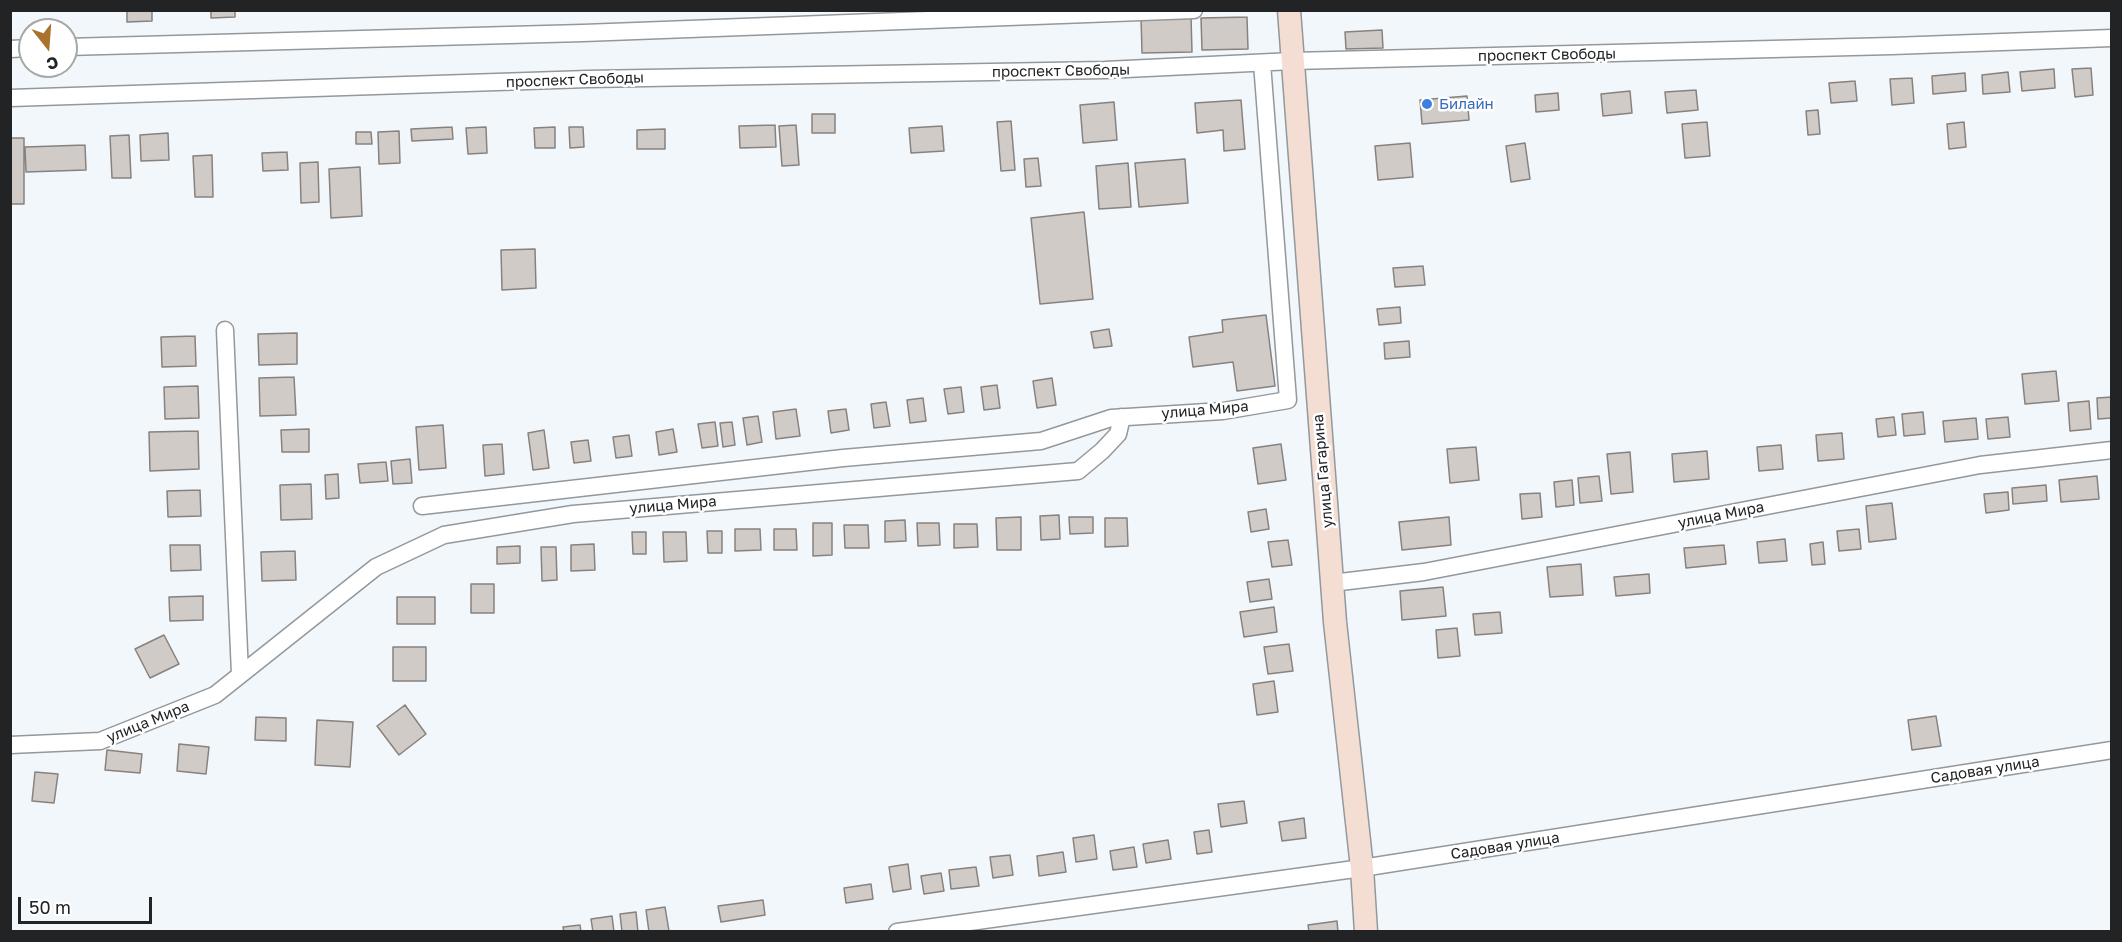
<!DOCTYPE html>
<html>
<head>
<meta charset="utf-8">
<style>
  body { margin:0 }
  #map { position:relative; width:2122px; height:942px; overflow:hidden; background:#f2f7fc; font-family:"Golos Text",sans-serif }
  canvas { display:block }
  .frame { position:absolute; inset:0; border:12px solid #212324; pointer-events:none }
  .north { position:absolute; left:18px; top:18px; width:60px; height:60px; box-sizing:border-box; background:#fff; border:2px solid #a6a7a7; border-radius:50%; rotate:163deg; font-size:16px; font-weight:700; line-height:24px; text-align:center; color:#212324 }
  .north::after { content:''; display:block; margin:auto; width:21px; height:27px; background:#a9732e; clip-path:polygon(50% 0,100% 100%,50% 72%,0 100%) }
  .scale { position:absolute; left:18px; top:897px; width:134px; height:27px; box-sizing:border-box; border:3px solid #212324; border-top:0; padding-left:8px; font-size:18px; line-height:21px; white-space:nowrap; color:#212324; -webkit-text-stroke:4px #fff; paint-order:stroke }
</style>
</head>
<body>
<div id="map">
<canvas width="2122" height="942"></canvas>
<div class="frame"></div>
<div class="north">С</div>
<div class="scale">50 m</div>
</div>
<script>
const ctx = document.querySelector('canvas').getContext('2d');
ctx.lineJoin = 'round';
function fill(path, color) {
  ctx.fillStyle = color;
  ctx.fill(path, 'evenodd');
}
function poly(rows) {
  const path = new Path2D();
  for (const r of rows) {
    path.moveTo(r[0], r[1]);
    for (let i = 2; i < r.length; i += 2) path.lineTo(r[i], r[i + 1]);
  }
  return path;
}
function trace(path, color, width, dash) {
  ctx.strokeStyle = color;
  ctx.lineWidth = width;
  ctx.lineCap = dash ? 'butt' : 'round';
  ctx.setLineDash(dash || []);
  ctx.stroke(path);
}
function label(font, color, halo, rows, align = 'center') {
  ctx.font = font + ' "Golos Text",sans-serif';
  ctx.lineWidth = 5;
  ctx.setLineDash([]);
  ctx.textBaseline = 'middle';
  ctx.strokeStyle = halo;
  ctx.fillStyle = color;
  for (const [text, x, y, turn = 0] of rows) {
    ctx.save();
    ctx.translate(x, y);
    ctx.rotate((+turn || 0) * Math.PI / 180);
    ctx.textAlign = isNaN(turn) ? turn : align;
    if (halo) ctx.strokeText(text, 0, 0);
    ctx.fillText(text, 0, 0);
    ctx.restore();
  }
}
const building = poly([
  [127,10,152,10,152,21,127,22,127,10],
  [211,10,235,10,235,17,211,18,211,10],
  [1191,16,1192,52,1142,53,1141,17,1191,16],
  [1247,17,1248,49,1202,50,1201,18,1247,17],
  [1382,30,1383,48,1346,49,1345,32,1382,30],
  [2091,68,2093,95,2075,97,2072,69,2091,68],
  [2054,69,2055,88,2022,91,2020,72,2054,69],
  [2008,72,2010,92,1983,94,1982,75,2008,72],
  [1965,73,1966,91,1933,94,1932,76,1965,73],
  [1912,78,1914,103,1892,105,1890,79,1912,78],
  [1855,81,1857,101,1831,103,1829,83,1855,81],
  [1696,90,1698,110,1667,113,1665,92,1696,90],
  [1630,91,1632,113,1603,116,1601,94,1630,91],
  [1558,93,1559,110,1536,112,1535,95,1558,93],
  [1467,96,1469,120,1422,124,1420,100,1467,96],
  [1241,100,1245,149,1224,151,1223,130,1197,133,1195,103,1241,100],
  [1114,102,1117,140,1083,143,1080,105,1114,102],
  [1818,110,1820,134,1808,135,1806,111,1818,110],
  [812,114,835,114,835,133,812,133,812,114],
  [1011,121,1015,170,1001,171,997,122,1011,121],
  [1707,122,1710,156,1685,158,1682,124,1707,122],
  [1964,122,1966,147,1949,149,1947,124,1964,122],
  [775,125,776,147,740,148,739,126,775,125],
  [796,125,799,165,782,166,779,126,796,125],
  [942,126,944,151,911,153,909,128,942,126],
  [452,127,453,139,412,141,411,129,452,127],
  [486,127,487,153,468,154,466,128,486,127],
  [555,127,555,148,535,148,534,128,555,127],
  [569,127,583,127,584,147,570,148,569,127],
  [665,129,665,149,637,149,637,130,665,129],
  [399,131,400,163,379,164,378,132,399,131],
  [356,132,371,132,372,144,356,144,356,132],
  [168,133,169,160,141,161,140,135,168,133],
  [129,135,131,178,112,178,110,136,129,135],
  [10,138,24,138,24,204,10,204,10,138],
  [1410,143,1413,177,1378,180,1375,146,1410,143],
  [1525,143,1530,179,1511,182,1506,146,1525,143],
  [85,145,86,170,26,172,25,147,85,145],
  [287,152,288,170,263,171,262,153,287,152],
  [212,155,213,197,195,197,193,156,212,155],
  [1038,158,1041,186,1026,187,1024,159,1038,158],
  [1185,159,1188,203,1139,207,1135,163,1185,159],
  [318,162,319,202,301,203,300,163,318,162],
  [1128,163,1131,207,1099,209,1096,166,1128,163],
  [360,167,362,216,331,218,329,169,360,167],
  [1084,212,1093,299,1040,304,1031,218,1084,212],
  [535,249,536,288,502,290,501,250,535,249],
  [1423,266,1425,285,1395,287,1393,268,1423,266],
  [1400,307,1401,323,1379,325,1377,309,1400,307],
  [1266,315,1275,386,1237,391,1233,362,1193,367,1189,337,1223,332,1222,320,1266,315],
  [1109,329,1112,346,1094,348,1091,332,1109,329],
  [297,333,297,364,259,365,258,334,297,333],
  [195,336,196,366,162,367,161,337,195,336],
  [1409,341,1410,357,1385,359,1384,343,1409,341],
  [2056,371,2059,401,2025,404,2022,374,2056,371],
  [294,377,296,415,260,416,259,378,294,377],
  [1052,378,1056,405,1037,408,1033,381,1052,378],
  [997,385,1000,408,984,410,981,387,997,385],
  [198,386,199,418,165,419,164,387,198,386],
  [961,387,964,412,948,414,944,389,961,387],
  [2112,397,2112,418,2098,419,2097,398,2112,397],
  [923,398,926,421,910,423,907,400,923,398],
  [2089,401,2091,429,2070,431,2068,403,2089,401],
  [886,402,890,426,874,428,871,404,886,402],
  [796,409,800,436,776,439,773,412,796,409],
  [846,409,849,430,831,433,828,411,846,409],
  [1923,412,1925,434,1904,436,1902,414,1923,412],
  [758,416,762,442,747,445,743,418,758,416],
  [1894,417,1896,435,1878,437,1876,419,1894,417],
  [2008,417,2010,437,1988,439,1986,419,2008,417],
  [1976,418,1978,439,1945,442,1943,421,1976,418],
  [715,422,718,446,702,448,698,424,715,422],
  [732,422,735,445,723,447,720,423,732,422],
  [443,425,446,468,419,470,416,427,443,425],
  [309,429,309,452,282,452,281,430,309,429],
  [673,429,677,452,659,455,656,432,673,429],
  [544,430,549,468,533,470,528,433,544,430],
  [198,431,199,469,150,471,149,432,198,431],
  [1842,433,1844,459,1818,461,1816,435,1842,433],
  [629,435,632,456,616,458,613,437,629,435],
  [588,440,591,461,574,463,571,442,588,440],
  [502,444,504,474,485,476,483,445,502,444],
  [1281,444,1286,480,1258,484,1253,448,1281,444],
  [1781,445,1783,469,1759,471,1757,447,1781,445],
  [1476,447,1479,480,1450,483,1447,449,1476,447],
  [1707,451,1709,479,1674,482,1672,454,1707,451],
  [1630,452,1633,492,1611,494,1607,454,1630,452],
  [410,459,412,483,393,484,391,461,410,459],
  [386,462,388,481,360,483,358,464,386,462],
  [338,474,339,498,326,499,325,475,338,474],
  [1599,476,1602,501,1580,503,1578,478,1599,476],
  [2097,476,2099,499,2061,502,2059,480,2097,476],
  [1572,480,1574,505,1556,507,1554,482,1572,480],
  [311,484,312,519,281,520,280,485,311,484],
  [2046,485,2047,501,2013,504,2012,488,2046,485],
  [200,490,201,516,168,517,167,491,200,490],
  [2008,492,2009,510,1986,513,1984,494,2008,492],
  [1540,493,1542,517,1522,519,1520,494,1540,493],
  [1892,503,1896,539,1869,542,1866,506,1892,503],
  [1266,509,1269,529,1251,532,1248,512,1266,509],
  [1059,515,1060,539,1041,540,1040,516,1059,515],
  [1021,517,1021,550,997,550,996,518,1021,517],
  [1069,517,1093,517,1093,533,1070,534,1069,517],
  [1449,517,1451,545,1402,550,1399,522,1449,517],
  [1105,518,1127,518,1128,546,1105,547,1105,518],
  [905,520,906,541,885,542,885,521,905,520],
  [813,523,832,523,832,555,813,556,813,523],
  [917,523,939,523,940,545,918,546,917,523],
  [954,524,977,524,978,547,954,548,954,524],
  [844,525,868,525,869,548,845,548,844,525],
  [735,529,760,529,761,550,735,551,735,529],
  [774,529,796,529,797,550,774,550,774,529],
  [1859,529,1861,549,1839,551,1837,531,1859,529],
  [707,531,722,531,722,553,708,553,707,531],
  [632,532,646,532,646,554,633,554,632,532],
  [663,532,686,532,687,561,664,562,663,532],
  [1785,539,1787,561,1759,563,1757,542,1785,539],
  [1288,540,1292,565,1272,567,1268,542,1288,540],
  [1823,542,1825,564,1812,565,1810,544,1823,542],
  [594,544,595,570,571,571,571,545,594,544],
  [170,545,200,545,201,570,171,571,170,545],
  [1724,545,1726,564,1686,568,1684,548,1724,545],
  [520,546,520,563,497,564,497,547,520,546],
  [541,547,556,547,557,580,542,581,541,547],
  [295,551,296,580,262,581,261,552,295,551],
  [1581,564,1583,595,1550,597,1547,567,1581,564],
  [1649,574,1650,593,1616,596,1614,577,1649,574],
  [1269,579,1272,599,1250,602,1247,582,1269,579],
  [471,584,494,584,494,613,471,613,471,584],
  [1443,587,1446,616,1402,620,1400,591,1443,587],
  [203,596,203,620,170,621,169,597,203,596],
  [397,597,435,597,435,624,397,624,397,597],
  [1274,607,1277,632,1244,637,1240,612,1274,607],
  [1500,612,1502,633,1475,635,1473,614,1500,612],
  [1457,628,1460,656,1438,658,1436,630,1457,628],
  [164,635,179,664,150,678,135,649,164,635],
  [1289,644,1293,671,1268,674,1264,647,1289,644],
  [393,647,426,647,426,681,393,681,393,647],
  [1274,681,1278,712,1257,715,1253,684,1274,681],
  [405,705,426,734,399,755,377,726,405,705],
  [1936,716,1941,746,1912,750,1908,720,1936,716],
  [256,717,286,718,286,741,255,740,256,717],
  [317,720,353,722,350,767,315,765,317,720],
  [179,744,209,747,206,774,177,771,179,744],
  [107,750,142,754,140,773,105,770,107,750],
  [35,772,58,774,54,803,32,801,35,772],
  [1244,801,1247,823,1221,827,1218,804,1244,801],
  [1304,818,1306,838,1282,841,1279,822,1304,818],
  [1209,830,1212,852,1197,854,1194,832,1209,830],
  [1094,835,1097,859,1076,862,1073,838,1094,835],
  [1168,840,1171,859,1146,863,1143,844,1168,840],
  [1134,847,1137,867,1113,870,1110,851,1134,847],
  [1063,852,1066,872,1039,876,1037,856,1063,852],
  [1010,855,1013,875,993,878,990,857,1010,855],
  [908,864,911,889,893,892,889,867,908,864],
  [976,867,979,886,951,889,949,870,976,867],
  [941,873,944,891,924,894,921,876,941,873],
  [871,884,873,899,846,903,844,888,871,884],
  [763,900,765,915,721,922,718,906,763,900],
  [665,907,669,931,649,932,646,910,665,907],
  [636,912,638,932,622,932,620,914,636,912],
  [612,916,614,932,593,932,591,919,612,916],
  [1337,921,1338,932,1309,932,1308,925,1337,921],
  [580,925,581,932,564,932,563,927,580,925]
]);
fill(building, '#d0cbc6');
trace(building, '#87827e', 1.5);
const street = poly([
  [66,47,583,33,1194,10],
  [10,49,30,48],
  [10,98,588,79,1105,70,1293,61,1892,46,2112,38],
  [225,330,240,674],
  [422,506,843,458,1041,441,1111,418,1223,411,1288,400,1262,63],
  [1332,583,1424,572,1980,465,2112,450],
  [10,745,100,741,215,695,376,567,444,535,573,514,1078,471,1102,451,1118,434,1122,417],
  [897,932,1362,868,2112,750]
]);
const secondary = poly([
  [1289,10,1335,622,1362,868,1366,932]
]);
trace(street, '#93989c', 19);
trace(secondary, '#93989c', 25);
trace(street, '#fff', 16);
trace(secondary, '#f4ded3', 22);
for (const [x, y, r, color] of [
  [1427,104,6,"#3f7fe0"]
]) {
  const dot = new Path2D();
  dot.arc(x, y, r, 0, 2 * Math.PI);
  ctx.fillStyle = color;
  ctx.fill(dot);
  trace(dot, '#fff', 2);
}
label('15px', '#212324', '#fff', [
  ["проспект Свободы",1547,55,-1],
  ["проспект Свободы",1061,71,-1],
  ["проспект Свободы",575,80,-2],
  ["улица Мира",1205,410,-5],
  ["улица Гагарина",1323,471,-95],
  ["улица Мира",673,505,-5],
  ["улица Мира",1721,515,-11],
  ["улица Мира",148,722,-22],
  ["Садовая улица",1985,770,-9],
  ["Садовая улица",1505,846,-9]
]);
label('15px', '#366cbe', '#fff', [
  ["Билайн",1439,104]
], 'left');
</script>
</body>
</html>
